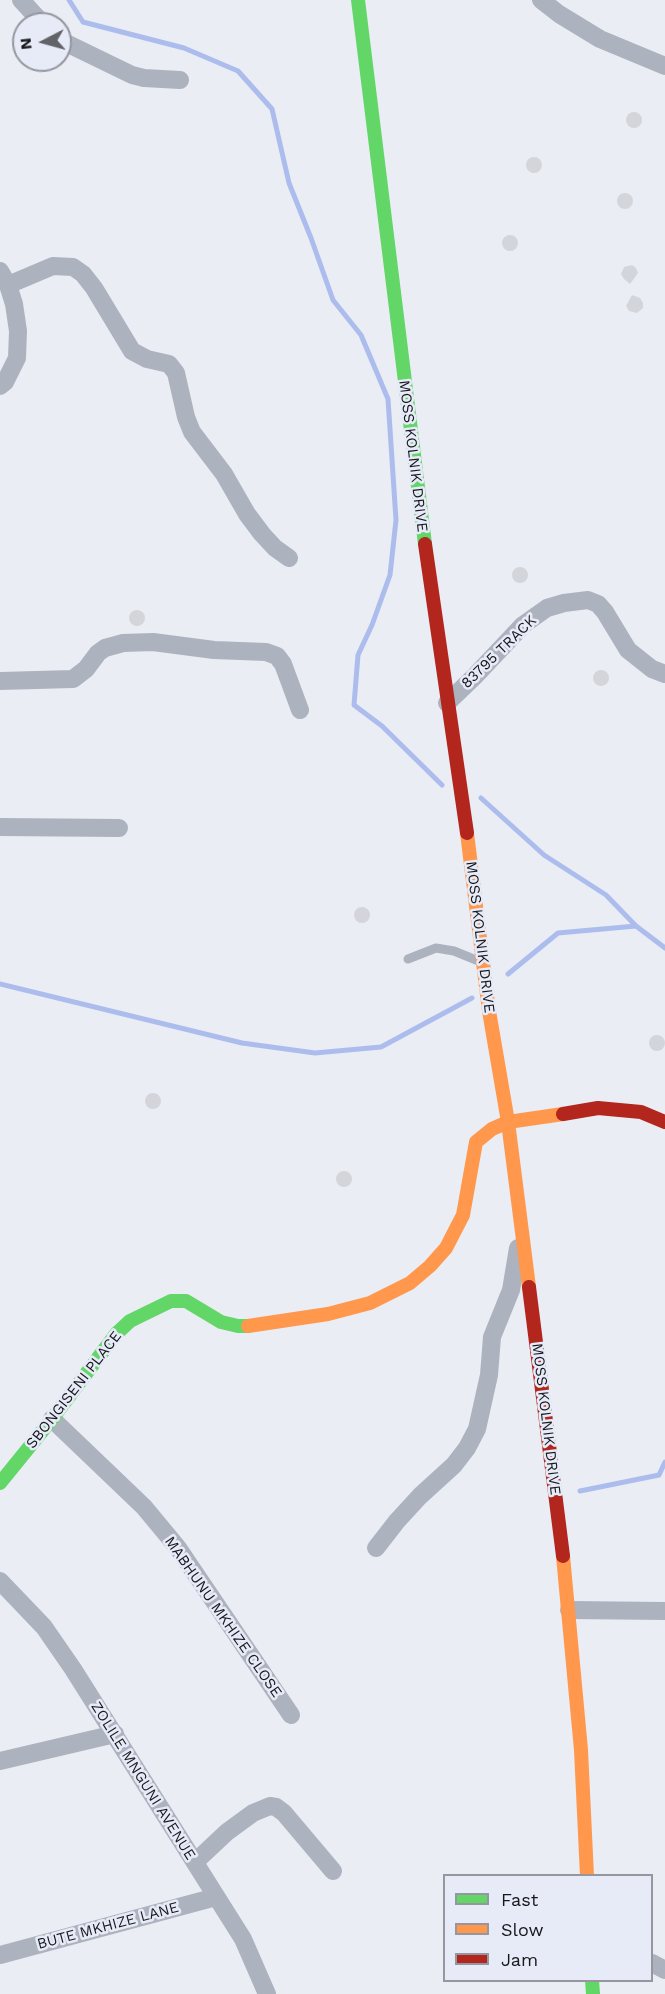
<!DOCTYPE html>
<html>
<head>
<meta charset="utf-8">
<style>
  body { margin:0 }
  #map { position:relative; width:665px; height:1994px; overflow:hidden; background:#eaedf4; font-family:"Work Sans",sans-serif }
  canvas { display:block }
  .legend { position:absolute; left:443px; top:1874px; width:210px; height:108px; box-sizing:border-box; background:#e7ebf7; border:2px solid #94979f; margin:0; padding:8px 10px; list-style:none; font-size:18px; color:#17181c }
  .legend li { display:flex; align-items:center; gap:12px; height:30px }
  .legend b { width:30px; border:2px solid #94979f }
  .north { position:absolute; left:12px; top:12px; width:60px; height:60px; box-sizing:border-box; background:#e7ebf7; border:2px solid #94979f; border-radius:50%; rotate:264deg; font-size:16px; font-weight:700; line-height:24px; text-align:center; color:#17181c }
  .north::after { content:''; display:block; margin:auto; width:21px; height:27px; background:#616368; clip-path:polygon(50% 0,100% 100%,50% 72%,0 100%) }
</style>
</head>
<body>
<div id="map">
<canvas width="665" height="1994"></canvas>
<ul class="legend">
<li><b style="height:8px;background:#63d668"></b>Fast</li>
<li><b style="height:8px;background:#ff974d"></b>Slow</li>
<li><b style="height:8px;background:#b3261e"></b>Jam</li>
</ul>
<div class="north">N</div>
</div>
<script>
const ctx = document.querySelector('canvas').getContext('2d');
ctx.lineJoin = 'round';
function poly(rows) {
  const path = new Path2D();
  for (const r of rows) {
    if (r.length === 3) {
      path.moveTo(r[0] + r[2], r[1]);
      path.arc(r[0], r[1], r[2], 0, 2 * Math.PI);
      continue;
    }
    path.moveTo(r[0], r[1]);
    for (let i = 2; i < r.length; i += 2) path.lineTo(r[i], r[i + 1]);
  }
  return path;
}
function trace(path, color, width, dash) {
  ctx.strokeStyle = color;
  ctx.lineWidth = width;
  ctx.lineCap = dash ? 'butt' : 'round';
  ctx.setLineDash(dash || []);
  ctx.stroke(path);
}
function fill(path, color) {
  ctx.fillStyle = color;
  ctx.fill(path, 'evenodd');
}
function label(font, color, halo, rows, align = 'center') {
  ctx.font = font + ' "Work Sans",sans-serif';
  ctx.lineWidth = 5;
  ctx.setLineDash([]);
  ctx.textBaseline = 'middle';
  ctx.strokeStyle = halo;
  ctx.fillStyle = color;
  for (const [text, x, y, turn = 0] of rows) {
    ctx.save();
    ctx.translate(x, y);
    ctx.rotate((+turn || 0) * Math.PI / 180);
    ctx.textAlign = isNaN(turn) ? turn : align;
    if (halo) ctx.strokeText(text, 0, 0);
    ctx.fillText(text, 0, 0);
    ctx.restore();
  }
}
trace(poly([
  [69,0,83,22,184,48,238,71,272,109,289,183,311,238,333,300,361,335,388,399,396,520,390,575,372,625,358,655,354,705,382,726,442,785],
  [481,798,544,855,606,895,636,926],
  [508,974,558,933,636,926,665,948],
  [0,984,242,1043,315,1053,381,1047,472,998],
  [580,1491,659,1475,665,1462]
]), '#acbded', 5);
fill(poly([
  [634,120,8],
  [534,165,8],
  [625,201,8],
  [510,243,8],
  [632,265,636,268,638,273,630,284,624,279,621,274,624,267],
  [632,295,640,298,643,303,643,308,637,313,629,311,626,306],
  [520,575,8],
  [137,618,8],
  [601,678,8],
  [362,915,8],
  [657,1043,8],
  [153,1101,8],
  [344,1179,8]
]), '#d3d5da');
trace(poly([
  [408,959,436,948,454,951,481,962]
]), '#adb2bf', 9);
trace(poly([
  [21,0,43,24],
  [541,0,559,14,600,39,665,66],
  [60,40,132,75,144,78,180,80],
  [0,271,8,285,14,304,18,331,17,358,5,382,0,386],
  [8,285,53,266,73,267,83,274,94,288,132,351,147,359,169,364,176,373,186,417,192,432,224,474,247,514,262,534,275,548,289,558],
  [0,681,73,679,86,669,98,653,105,648,123,643,153,642,214,650,266,652,277,656,283,664,300,710],
  [447,703,475,676,523,625,547,608,564,603,588,600,598,604,605,612,628,650,652,669,665,674],
  [0,827,119,828],
  [52,1419,144,1507,178,1548,291,1715],
  [376,1548,397,1521,420,1496,454,1465,467,1448,477,1429,489,1375,492,1337,511,1290,518,1248],
  [0,1581,44,1627,73,1669,243,1939,267,1994],
  [569,1610,665,1611],
  [0,1761,115,1734],
  [195,1862,227,1832,253,1813,270,1806,276,1807,284,1813,333,1871],
  [0,1955,216,1897],
  [652,1963,665,1970]
]), '#adb2bf', 18);
trace(poly([
  [358,0,425,544],
  [0,1483,52,1419,116,1334,130,1321,171,1301,186,1301,221,1322,238,1326,248,1326],
  [592,1980,593,1994]
]), '#63d668', 14);
trace(poly([
  [467,833,489,1011,508,1122,529,1287],
  [248,1326,328,1314,370,1303,410,1283,430,1266,446,1248,463,1215,476,1142,492,1129,508,1122,563,1114],
  [563,1556,581,1750,587,1876]
]), '#ff974d', 14);
trace(poly([
  [425,544,467,833],
  [563,1114,598,1108,641,1112,665,1122],
  [529,1287,563,1556]
]), '#b3261e', 14);
label('15px', '#17181c', '#e7ebf7', [
  ["MOSS KOLNIK DRIVE",413,456,83],
  ["83795 TRACK",499,652,-44],
  ["MOSS KOLNIK DRIVE",480,937,83],
  ["SBONGISENI PLACE",74,1390,-52],
  ["MOSS KOLNIK DRIVE",546,1419,83],
  ["MABHUNU MKHIZE CLOSE",223,1617,55],
  ["ZOLILE MNGUNI AVENUE",143,1781,58],
  ["BUTE MKHIZE LANE",108,1926,-15]
]);
</script>
</body>
</html>
